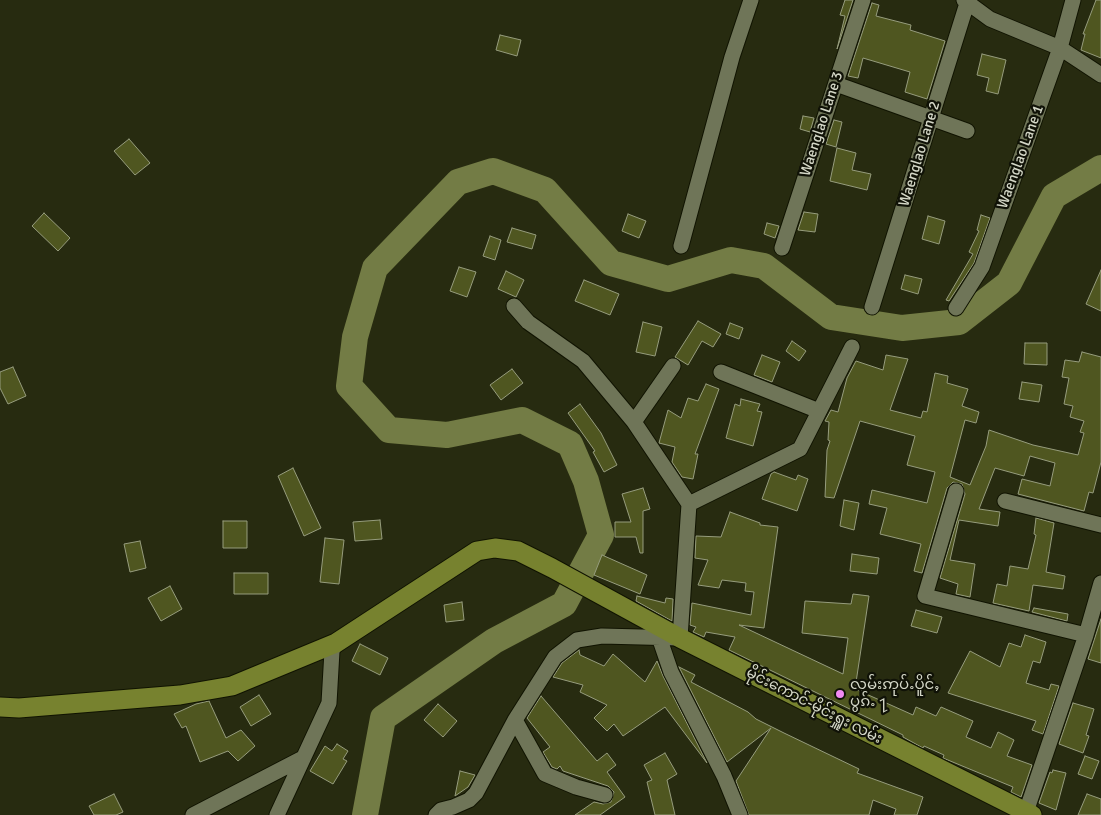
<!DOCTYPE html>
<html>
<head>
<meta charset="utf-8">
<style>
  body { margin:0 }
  canvas { display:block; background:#272b10 }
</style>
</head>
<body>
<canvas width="1101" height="815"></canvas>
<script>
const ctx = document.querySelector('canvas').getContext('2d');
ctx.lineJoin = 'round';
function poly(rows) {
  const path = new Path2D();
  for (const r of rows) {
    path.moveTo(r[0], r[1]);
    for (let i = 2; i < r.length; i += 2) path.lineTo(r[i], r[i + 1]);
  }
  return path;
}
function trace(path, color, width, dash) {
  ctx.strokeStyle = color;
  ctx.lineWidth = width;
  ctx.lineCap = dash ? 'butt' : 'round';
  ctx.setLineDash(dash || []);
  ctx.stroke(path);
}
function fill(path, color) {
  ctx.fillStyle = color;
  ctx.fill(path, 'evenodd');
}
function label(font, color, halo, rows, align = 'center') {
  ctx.font = font + ' Signika,"Noto Sans Myanmar",sans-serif';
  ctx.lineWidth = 4.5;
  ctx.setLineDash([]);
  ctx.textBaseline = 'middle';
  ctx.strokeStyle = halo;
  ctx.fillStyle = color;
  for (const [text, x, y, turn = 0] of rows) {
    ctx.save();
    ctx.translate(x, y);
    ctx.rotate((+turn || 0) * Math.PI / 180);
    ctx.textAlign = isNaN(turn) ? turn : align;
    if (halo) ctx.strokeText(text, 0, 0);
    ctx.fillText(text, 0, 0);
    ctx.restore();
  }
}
trace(poly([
  [365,815,383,718,494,641,564,604,601,535,586,481,570,444,522,420,447,435,389,430,349,386,355,337,375,268,458,182,493,171,545,190,611,263,668,279,731,260,764,266,831,317,902,328,959,322,1009,283,1054,196,1101,168]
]), '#737c45', 26);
const building = poly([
  [845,0,853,0,837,49,845,16,840,15,845,0],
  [1096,0,1101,0,1101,58,1081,50,1085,34,1083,34,1096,0],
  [872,3,879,5,876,16,911,25,910,30,945,41,927,99,905,92,910,72,863,58,858,78,848,76,872,3],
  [500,35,521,40,517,56,496,50,500,35],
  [982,54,1006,60,998,94,986,91,989,78,977,75,982,54],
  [803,116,814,118,810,132,800,129,803,116],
  [834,120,842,122,836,147,826,144,834,120],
  [129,139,150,163,135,175,114,151,129,139],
  [837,148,856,153,852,170,871,174,867,190,830,181,837,148],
  [804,212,818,214,815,232,798,230,804,212],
  [44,213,70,238,58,251,32,226,44,213],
  [628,214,646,221,639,238,622,231,628,214],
  [981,215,990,218,974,263,949,301,946,300,973,254,969,252,979,231,977,230,981,215],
  [928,216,945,221,939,244,922,239,928,216],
  [767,223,779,226,775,238,764,234,767,223],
  [512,228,536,235,532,249,507,242,512,228],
  [490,236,501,240,495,260,483,256,490,236],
  [459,267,476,272,467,297,450,291,459,267],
  [1101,270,1101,311,1086,304,1101,270],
  [506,271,524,280,516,297,498,289,506,271],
  [905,275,922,279,918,294,901,289,905,275],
  [584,280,619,294,610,315,575,301,584,280],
  [698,321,721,334,713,347,702,341,688,365,675,357,698,321],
  [643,322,662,327,655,356,636,352,643,322],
  [730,323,743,328,739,339,726,334,730,323],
  [792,341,806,351,799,361,786,351,792,341],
  [1025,343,1047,343,1047,365,1024,364,1025,343],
  [1082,352,1101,357,1101,462,1093,493,1089,492,1084,511,1018,494,1022,479,1050,486,1055,463,1030,456,1024,476,995,468,979,509,1000,512,998,526,959,520,950,560,975,564,970,597,956,594,958,584,940,578,965,494,962,484,953,482,947,488,922,573,914,571,921,544,880,534,887,508,869,504,872,490,927,503,935,472,907,465,915,436,860,421,834,498,825,497,827,450,830,441,828,440,829,422,825,421,831,410,838,412,847,378,856,361,883,370,886,355,908,359,890,410,921,418,923,411,927,412,935,373,948,376,947,383,968,389,962,406,979,412,976,423,965,420,950,477,970,485,986,446,989,430,1033,445,1078,455,1084,433,1080,432,1084,421,1070,417,1073,406,1064,404,1069,378,1062,377,1065,360,1079,362,1082,352],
  [762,355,780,362,772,382,754,375,762,355],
  [13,367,26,396,8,404,0,388,0,372,13,367],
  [512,369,523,383,501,400,490,385,512,369],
  [1022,382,1042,385,1039,402,1019,399,1022,382],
  [706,384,719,389,695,454,698,454,693,479,682,477,672,462,675,447,659,443,668,410,681,418,688,398,698,401,706,384],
  [741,399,760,404,757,411,762,412,753,446,726,438,735,404,740,406,741,399],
  [580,404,601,433,617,465,604,472,593,452,595,451,568,413,580,404],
  [293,468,321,528,304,536,278,476,293,468],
  [774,472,796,480,798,475,808,479,797,511,762,499,771,474,774,472],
  [643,488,650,509,643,511,643,553,640,553,636,537,615,537,615,522,631,522,622,494,643,488],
  [844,500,859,503,854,530,840,526,844,500],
  [730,512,760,523,760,525,778,527,764,628,739,625,843,674,848,638,802,633,805,601,851,604,853,594,869,596,855,689,913,715,916,707,936,716,941,707,973,721,966,737,991,748,998,732,1014,740,1007,756,1032,765,1021,797,1011,792,1013,787,943,758,944,755,924,746,923,748,903,737,903,735,729,650,735,637,706,632,704,637,693,632,696,627,690,625,692,603,751,615,754,592,745,591,746,583,722,580,719,588,698,585,708,560,695,558,696,536,721,537,730,512],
  [1036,518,1054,523,1046,572,1065,576,1063,589,1033,585,1029,611,993,603,997,584,1007,586,1010,566,1028,569,1036,535,1034,534,1036,518],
  [380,520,382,539,355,541,353,522,380,520],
  [223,521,247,521,247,548,223,548,223,521],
  [325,538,344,540,339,584,320,582,325,538],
  [140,541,146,568,130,572,124,544,140,541],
  [852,554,879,558,877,574,850,571,852,554],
  [602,555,647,575,640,594,594,575,602,555],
  [234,573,268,573,268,594,234,594,234,573],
  [170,586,182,609,161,621,148,598,170,586],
  [637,596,665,603,666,598,673,599,672,621,636,601,637,596],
  [462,602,464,620,446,622,444,605,462,602],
  [1034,608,1068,614,1067,621,1032,612,1034,608],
  [916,610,942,617,937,633,911,626,916,610],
  [1101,619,1101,663,1088,659,1101,619],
  [1025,635,1046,642,1040,663,1033,661,1026,683,1049,690,1051,684,1059,686,1043,734,1032,730,1036,721,948,693,970,651,1000,667,1009,643,1021,647,1025,635],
  [360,644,388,658,380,675,352,661,360,644],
  [579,650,580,655,604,666,613,654,645,682,657,661,663,676,707,763,665,707,623,736,614,724,607,731,594,718,607,705,580,692,583,685,553,677,562,663,579,650],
  [679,667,695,675,691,682,748,712,756,719,784,733,859,769,857,773,923,797,917,815,894,815,896,809,873,800,869,815,749,815,736,781,771,728,727,762,679,667],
  [259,695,271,714,251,726,240,707,259,695],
  [541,696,597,761,607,753,616,765,607,772,625,797,600,815,575,815,594,802,603,804,611,802,614,792,608,786,563,771,560,766,557,769,552,767,543,752,550,747,527,718,541,696],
  [209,701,226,738,241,730,255,746,238,761,228,751,200,762,186,726,182,728,174,714,196,704,209,701],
  [1073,703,1094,709,1086,735,1089,736,1083,753,1059,744,1073,703],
  [438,704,457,721,443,737,424,720,438,704],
  [337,744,348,751,343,759,347,761,333,784,310,771,325,746,332,751,337,744],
  [665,753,677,774,667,780,675,815,655,815,647,782,652,780,644,765,665,753],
  [1085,756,1099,761,1092,779,1078,774,1085,756],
  [1053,770,1066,773,1056,810,1039,803,1050,772,1052,773,1053,770],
  [460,771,475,775,468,787,455,796,460,771],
  [114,794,123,812,116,815,94,815,89,806,114,794],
  [1087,794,1101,799,1101,815,1078,815,1087,794]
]);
fill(building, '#4f5620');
trace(building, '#969c7d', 1);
const minor = poly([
  [964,0,990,19,1060,48,1101,75],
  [836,84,967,131],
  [681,246,732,57,751,0],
  [782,248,863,0],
  [872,307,968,0],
  [956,308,982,267,1060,48,1073,0],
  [721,372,819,411],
  [634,422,673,366],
  [956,491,925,596,1086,635],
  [1005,501,1101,525],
  [689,504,800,449,852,347],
  [659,637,671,672,724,776,740,815],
  [515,720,545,774,576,787,605,795],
  [193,815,301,759],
  [277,815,329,703,332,651,336,643],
  [436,815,441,810,453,807,469,800,476,793,515,720,555,657,577,640,602,636,680,638,689,504,634,422,583,361,528,322,514,306],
  [1025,815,1086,635,1101,583]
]);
const major = poly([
  [0,707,19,708,180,695,232,686,336,643,477,551,495,548,518,551,552,568,680,638,1032,815]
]);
trace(minor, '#101300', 17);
trace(major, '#101300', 21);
trace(minor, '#6f7558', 15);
trace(major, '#77822f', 19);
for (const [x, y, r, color] of [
  [840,694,5,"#f28af3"]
]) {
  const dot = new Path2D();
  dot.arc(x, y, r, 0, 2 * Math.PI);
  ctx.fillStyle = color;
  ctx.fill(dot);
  trace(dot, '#101207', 2);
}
label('15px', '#d4d7c7', '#101207', [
  ["Waenglao Lane 3",822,124,-72],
  ["Waenglao Lane 2",920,154,-73],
  ["Waenglao Lane 1",1021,157,-70],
  ["မိုင်းကောင်-မိုင်းရှူး လမ်း",814,706,27]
]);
label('15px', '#d4d7c7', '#101207', [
  ["လုမ်းဢုပ်ႉပိူင်ႇ",850,685],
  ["ပွၵ်ႉ ႑",850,702]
], 'left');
</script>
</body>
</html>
